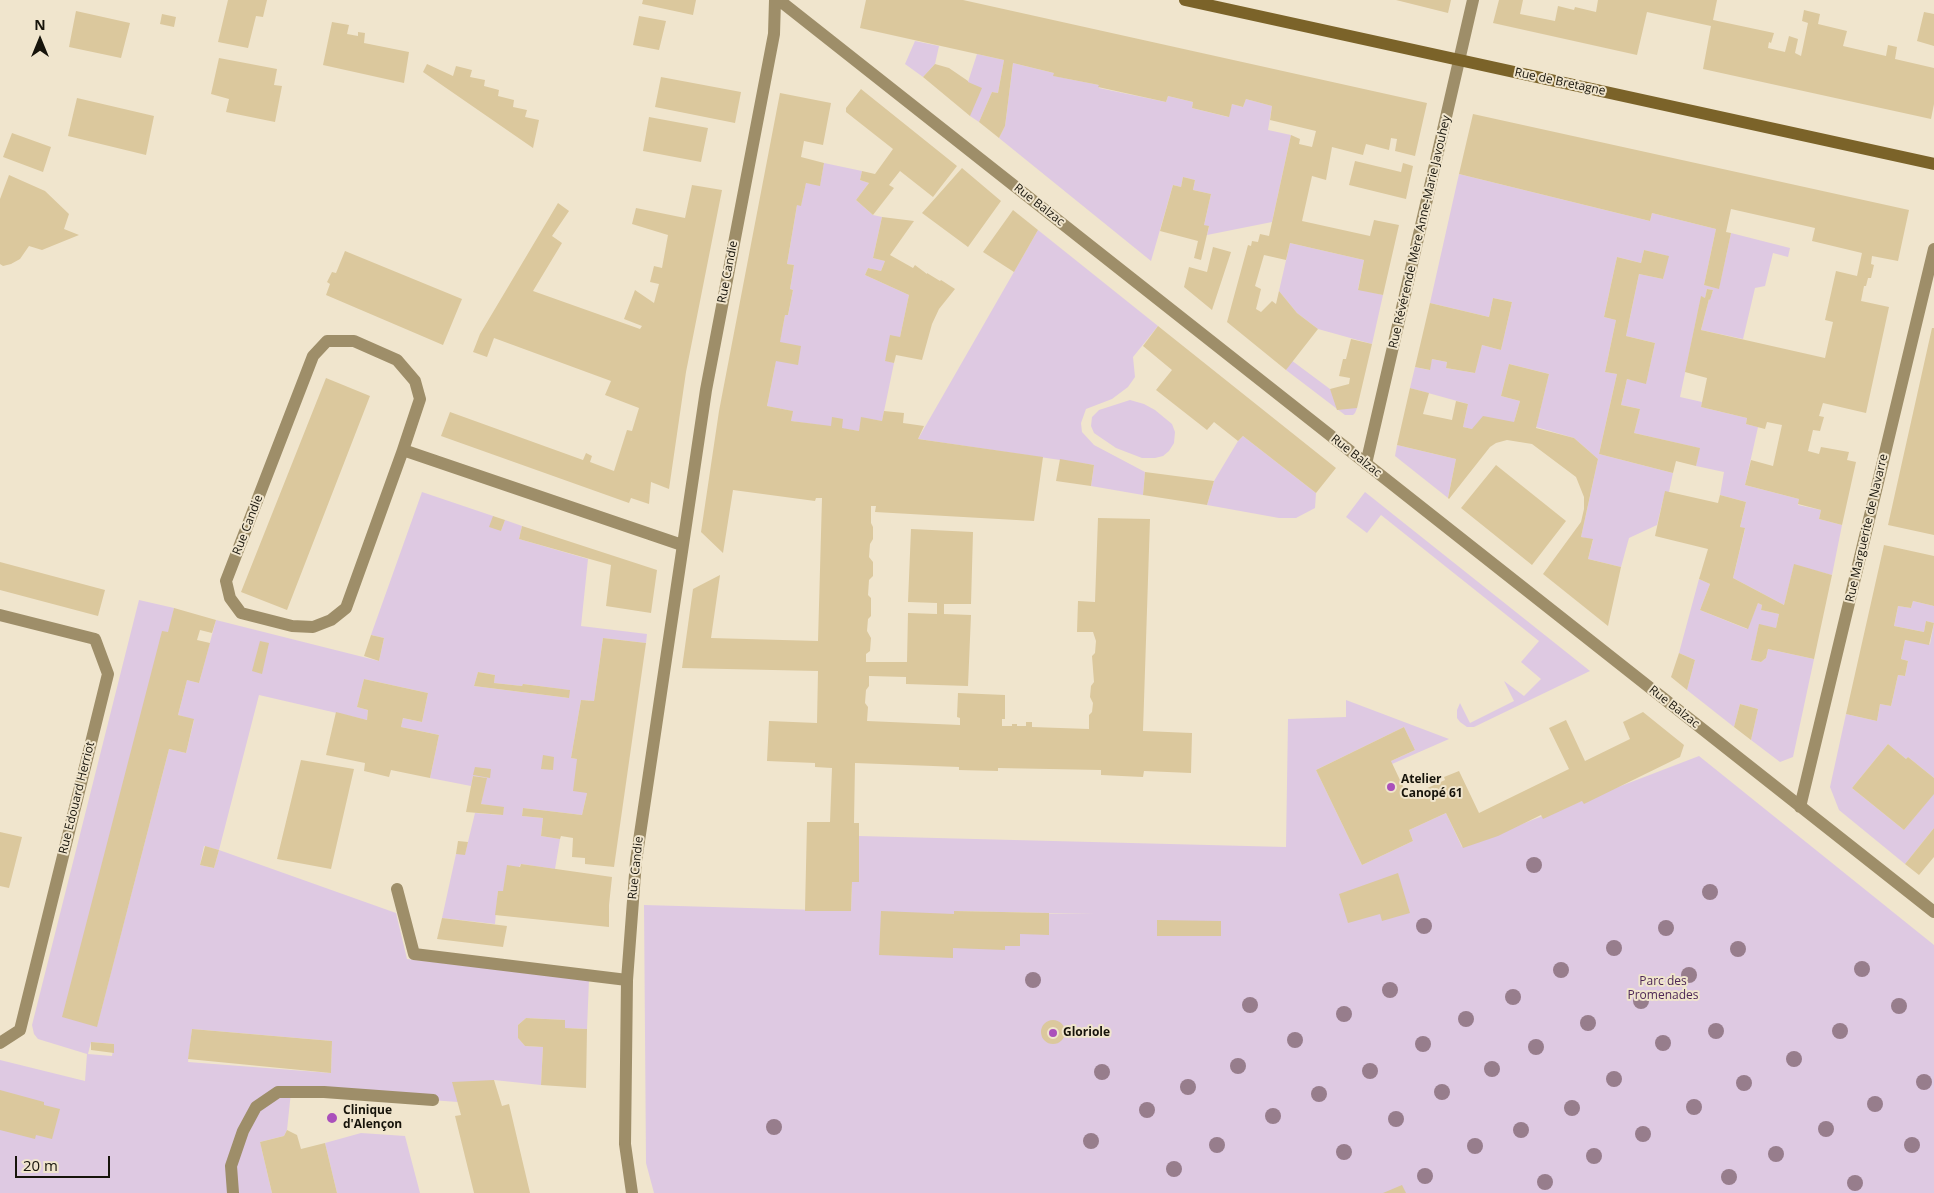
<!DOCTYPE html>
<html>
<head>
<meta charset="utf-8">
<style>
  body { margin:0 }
  #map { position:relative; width:1934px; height:1193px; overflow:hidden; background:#f0e5cd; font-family:"Open Sans",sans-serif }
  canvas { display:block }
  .north { position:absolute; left:15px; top:15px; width:50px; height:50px; -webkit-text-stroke:4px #f0e5cd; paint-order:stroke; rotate:0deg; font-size:14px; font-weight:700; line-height:20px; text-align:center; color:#17140b }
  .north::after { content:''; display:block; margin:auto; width:18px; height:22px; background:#17140b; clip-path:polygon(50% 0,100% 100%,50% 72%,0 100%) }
  .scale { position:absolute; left:15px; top:1156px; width:95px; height:22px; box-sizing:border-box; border:2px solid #17140b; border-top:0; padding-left:6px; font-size:15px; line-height:18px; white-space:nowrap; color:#17140b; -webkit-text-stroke:4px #f0e5cd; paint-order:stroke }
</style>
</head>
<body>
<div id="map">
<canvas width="1934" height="1193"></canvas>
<div class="north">N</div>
<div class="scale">20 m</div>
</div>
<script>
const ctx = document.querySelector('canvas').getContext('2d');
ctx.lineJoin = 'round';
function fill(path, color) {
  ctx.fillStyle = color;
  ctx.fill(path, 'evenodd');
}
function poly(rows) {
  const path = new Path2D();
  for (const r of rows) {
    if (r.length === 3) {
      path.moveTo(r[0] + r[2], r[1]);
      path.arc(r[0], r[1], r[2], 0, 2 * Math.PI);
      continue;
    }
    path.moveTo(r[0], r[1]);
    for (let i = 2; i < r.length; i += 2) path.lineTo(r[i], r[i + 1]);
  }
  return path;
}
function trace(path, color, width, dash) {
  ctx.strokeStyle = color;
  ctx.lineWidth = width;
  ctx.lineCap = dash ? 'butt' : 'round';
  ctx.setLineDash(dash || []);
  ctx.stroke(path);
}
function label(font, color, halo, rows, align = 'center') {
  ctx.font = font + ' "Open Sans",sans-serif';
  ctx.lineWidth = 4;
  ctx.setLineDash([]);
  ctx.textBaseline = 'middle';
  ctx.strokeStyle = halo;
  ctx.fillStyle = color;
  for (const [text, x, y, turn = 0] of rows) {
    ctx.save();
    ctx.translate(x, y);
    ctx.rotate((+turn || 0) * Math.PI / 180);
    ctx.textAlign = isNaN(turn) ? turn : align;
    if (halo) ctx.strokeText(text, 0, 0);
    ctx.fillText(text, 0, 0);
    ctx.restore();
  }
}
fill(poly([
  [915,41,939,46,935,64,923,77,905,64],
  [977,54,1004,60,998,93,992,92,979,122,970,116,968,82],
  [1013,63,1054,73,1054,76,1099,85,1099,88,1166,102,1168,96,1193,102,1192,108,1228,117,1232,104,1243,107,1246,99,1272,106,1268,130,1291,135,1272,222,1207,235,1209,227,1204,225,1211,194,1193,190,1195,180,1183,177,1181,187,1173,185,1151,261,999,138,1005,126],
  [824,163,862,171,860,180,869,183,856,200,873,215,882,217,873,258,885,261,881,271,868,268,865,275,909,295,900,337,885,360,894,363,882,421,862,418,859,431,791,421,792,411,767,406,785,315,788,315,793,290,790,289,794,265,787,264,797,205,801,205,806,183,820,185],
  [1459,174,1650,221,1652,213,1716,229,1704,285,1719,288,1731,233,1790,248,1788,257,1773,253,1765,286,1755,288,1743,339,1701,330,1709,299,1710,299,1713,290,1707,289,1705,298,1701,297,1680,397,1702,402,1701,407,1747,418,1746,424,1758,427,1745,485,1799,499,1798,505,1821,510,1819,519,1842,525,1832,575,1794,565,1784,605,1733,578,1745,529,1740,527,1746,502,1720,495,1724,472,1696,466,1699,448,1634,433,1640,409,1621,405,1627,379,1646,383,1655,343,1626,336,1639,274,1663,279,1668,256,1644,250,1641,263,1617,257,1604,317,1616,320,1605,372,1617,374,1599,454,1673,473,1669,492,1665,492,1657,525,1629,538,1621,567,1588,559,1593,540,1581,537,1598,459,1574,438,1536,427,1549,374,1509,364,1501,396,1520,401,1514,422,1472,429,1463,427,1468,404,1410,388,1415,367,1429,370,1432,359,1447,362,1446,368,1475,373,1482,345,1501,350,1512,302,1493,298,1489,317,1430,303],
  [1038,230,1158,326,1133,357,1135,377,1128,387,1112,399,1086,409,1081,423,1082,432,1094,445,1145,472,1143,495,1091,486,1094,465,918,439],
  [1290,243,1364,260,1358,289,1383,295,1372,344,1318,329,1297,313,1279,291],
  [1291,360,1330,389,1339,407,1357,408,1355,413,1353,415,1345,415,1286,370],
  [1130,400,1144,404,1155,410,1172,424,1175,432,1174,443,1169,451,1163,456,1155,458,1142,458,1116,448,1094,433,1091,426,1092,417,1099,410],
  [1243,436,1316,493,1315,508,1296,518,1279,518,1207,505,1214,481,1238,441],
  [1397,445,1456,459,1448,498,1395,456],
  [422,492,493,516,501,531,505,520,522,526,519,539,588,559,581,626,647,634,646,643,603,638,594,701,581,700,571,758,577,759,587,793,582,815,523,808,522,816,543,818,541,836,560,839,555,869,521,864,503,891,498,891,495,924,442,918,456,854,465,854,475,813,502,815,504,808,481,804,486,778,473,776,471,786,430,778,439,735,401,727,403,718,422,722,428,693,364,679,357,707,368,710,367,720,259,695,219,850,396,913,407,959,589,980,587,1029,565,1028,565,1020,526,1018,518,1025,518,1038,525,1046,543,1047,541,1085,494,1080,458,1102,324,1092,291,1092,287,1130,284,1136,260,1142,272,1193,0,1193,0,1060,85,1081,87,1054,38,1039,34,1034,32,1025,139,600,174,608,97,1026,169,749,186,753,194,720,178,715,187,680,199,683,216,620,379,661,384,638,371,635],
  [478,672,495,675,494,683,522,686,523,684,569,690,569,698,474,686],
  [204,846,219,850,214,868,200,865],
  [192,1029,332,1041,331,1073,188,1062],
  [91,1042,114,1044,112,1056,88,1054],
  [1365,492,1590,671,1474,727,1467,727,1460,722,1457,718,1457,710,1460,703,1470,723,1514,701,1504,681,1524,696,1541,679,1521,662,1539,641,1381,515,1367,533,1346,517],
  [1699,579,1710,584,1700,610,1747,629,1758,603,1762,605,1761,610,1779,614,1776,628,1759,625,1751,660,1761,662,1766,658,1768,649,1814,659,1793,757,1780,762,1751,740,1758,709,1740,704,1734,727,1687,690,1695,660,1679,653],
  [1913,601,1934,606,1934,778,1908,757,1906,759,1888,744,1852,788,1904,830,1934,793,1934,828,1905,864,1839,810,1830,787,1846,714,1877,721,1880,704,1891,706,1898,675,1905,676,1908,661,1901,659,1905,640,1930,644,1934,623,1926,621,1924,632,1894,626,1898,606,1911,608],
  [1346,700,1449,739,1392,764,1391,761,1415,750,1404,727,1316,770,1362,865,1413,841,1409,830,1446,813,1462,847,1699,756,1934,945,1934,1193,654,1193,646,1163,644,905,851,911,852,882,859,836,1286,847,1288,719,1346,717],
  [954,911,1096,914,954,913],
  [361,1133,405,1136,420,1193,337,1193,325,1143]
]), '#dec9e2');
fill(poly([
  [228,0,267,0,263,17,256,16,248,48,218,42],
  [643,0,696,0,693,15,642,4],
  [866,0,963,0,1427,103,1415,156,1395,151,1397,139,1391,138,1389,150,1366,144,1363,155,1332,147,1326,180,1312,176,1302,221,1370,236,1374,220,1399,225,1383,295,1358,290,1364,260,1290,243,1286,260,1264,255,1255,286,1261,289,1256,309,1261,312,1272,301,1276,304,1279,291,1297,313,1318,329,1286,370,1227,322,1248,245,1251,246,1252,241,1258,242,1260,234,1269,236,1291,135,1300,139,1299,144,1312,147,1316,131,1270,120,1272,106,1246,99,1243,107,1232,104,1229,117,1192,108,1193,102,1168,96,1166,102,1098,87,1099,85,1053,76,1054,73,1013,63,1005,126,999,138,979,122,992,92,998,93,1004,60,860,28],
  [1396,0,1451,0,1448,13],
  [1499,0,1523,0,1520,14,1555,21,1558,6,1574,10,1575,7,1596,12,1598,0,1717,0,1713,20,1774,33,1771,43,1769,42,1768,48,1785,52,1789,36,1798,39,1795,53,1801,56,1808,23,1802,21,1804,10,1820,14,1818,24,1847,31,1843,46,1886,56,1888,45,1897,47,1895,59,1934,68,1934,104,1931,119,1703,69,1711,26,1647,12,1637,55,1493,23],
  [76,11,130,23,121,58,69,47],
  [1924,12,1934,14,1934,46,1917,41],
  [162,14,176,17,174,27,160,24],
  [639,16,666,21,659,50,633,45],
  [332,22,349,25,347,34,358,36,358,32,365,33,364,43,409,52,404,83,323,65],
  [219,58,277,69,274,85,282,86,275,122,226,112,229,99,211,94],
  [427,64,453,76,456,66,472,70,470,77,485,80,484,86,499,90,498,96,514,100,513,107,527,110,525,117,539,120,533,148,423,72],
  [935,64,949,68,968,81,968,82,982,88,970,116,923,77],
  [661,77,741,92,735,123,655,107],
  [861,89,957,166,933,197,900,171,889,185,894,188,873,215,856,200,869,183,860,180,862,171,875,174,893,149,846,112,846,108],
  [780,93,831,103,823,145,804,141,801,157,824,163,820,186,806,183,801,206,797,205,787,264,794,265,790,289,793,290,788,315,785,315,780,342,801,346,798,365,776,361,767,406,793,411,791,421,831,426,832,417,843,419,842,428,859,431,861,417,882,421,884,411,904,413,903,423,924,426,918,439,1043,457,1034,521,875,512,876,506,871,506,871,523,873,527,873,539,870,544,869,557,873,562,873,576,869,580,868,595,871,598,871,616,868,619,867,631,871,638,870,651,866,654,866,662,907,662,908,613,937,614,937,603,908,602,911,529,973,532,971,604,944,604,944,614,971,615,968,686,906,684,906,677,869,676,869,686,866,690,865,703,868,707,867,721,960,725,960,718,957,717,958,693,1005,695,1005,719,1002,719,1002,726,1012,726,1012,724,1017,724,1017,726,1026,726,1026,722,1032,722,1032,727,1089,729,1089,715,1092,712,1093,703,1090,697,1091,686,1094,682,1092,656,1095,653,1096,641,1093,632,1077,632,1078,601,1095,602,1098,518,1150,519,1143,731,1192,733,1191,773,1144,771,1143,777,1101,775,1101,770,998,768,998,771,959,770,959,767,855,763,854,823,859,823,859,882,852,882,851,911,805,911,807,822,830,822,832,768,815,767,815,763,767,761,769,721,817,723,818,671,682,668,693,589,720,575,711,638,818,641,822,498,816,498,815,501,733,490,723,553,701,532,719,411],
  [77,98,154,116,146,155,68,136],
  [1473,114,1909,210,1898,261,1872,256,1871,264,1874,265,1871,278,1868,278,1866,286,1864,286,1861,301,1889,307,1866,413,1823,403,1819,416,1824,417,1820,431,1813,430,1808,451,1819,454,1821,447,1849,452,1847,460,1856,462,1842,525,1819,519,1821,510,1798,504,1799,499,1745,485,1751,460,1773,466,1782,425,1767,422,1765,429,1746,424,1747,418,1701,407,1707,378,1685,372,1701,296,1705,298,1707,289,1713,290,1710,300,1709,299,1701,330,1825,358,1833,322,1825,320,1836,271,1857,276,1862,253,1812,241,1815,228,1731,209,1726,232,1731,233,1719,289,1704,285,1716,229,1652,213,1650,221,1459,174],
  [649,117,708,128,701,162,643,151],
  [12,133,51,147,43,172,3,157],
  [1355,161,1401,172,1403,163,1413,166,1406,199,1349,185],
  [962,168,1001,201,968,247,922,213],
  [9,175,45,191,69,214,64,229,79,235,42,250,29,246,20,259,11,264,3,266,0,264,0,199],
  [1183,177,1195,180,1193,190,1211,194,1204,225,1209,226,1201,260,1194,258,1198,241,1160,231,1173,185,1181,187],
  [692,185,722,190,686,372,669,489,651,482,649,504,631,498,629,503,441,436,450,412,583,460,586,453,592,456,590,462,614,471,627,430,632,431,639,408,605,395,611,381,494,338,487,357,473,352,480,334,558,203,569,211,552,236,562,243,533,291,640,329,642,326,624,319,635,290,654,303,659,284,650,282,654,266,662,268,668,235,632,224,636,208,685,218],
  [1013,210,1038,230,1014,272,983,252],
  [882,217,914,221,890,255,913,268,915,265,927,274,927,273,940,281,941,280,955,289,939,309,932,324,922,360,896,355,894,363,885,361,890,335,900,337,909,295,865,275,868,268,881,271,885,261,873,258],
  [1213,247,1231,252,1212,310,1184,287,1189,267,1207,272],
  [1644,250,1669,256,1663,279,1639,274,1626,336,1655,343,1646,384,1627,379,1621,405,1640,409,1634,433,1700,448,1696,466,1676,461,1673,473,1599,454,1617,374,1605,372,1616,320,1604,317,1617,257,1641,263],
  [345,251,462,299,443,345,326,295,330,284,327,282,332,272,336,273],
  [1493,298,1512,302,1501,350,1482,345,1475,373,1446,368,1447,362,1432,359,1430,370,1415,367,1430,303,1489,317],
  [1158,326,1336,468,1316,493,1243,436,1238,441,1214,422,1207,430,1156,390,1172,370,1143,346],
  [1932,328,1934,328,1934,535,1888,525],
  [1351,339,1372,344,1357,408,1337,410,1330,389,1349,384,1350,378,1339,376,1343,359,1346,359],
  [1509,364,1549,374,1536,428,1574,438,1598,459,1581,537,1593,539,1588,559,1621,567,1608,626,1543,574,1581,522,1584,509,1584,497,1576,477,1532,444,1507,440,1496,443,1490,447,1449,499,1448,498,1456,459,1397,445,1410,388,1429,393,1423,414,1452,420,1456,401,1468,404,1463,427,1472,429,1483,416,1514,422,1520,401,1501,396],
  [326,378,370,396,287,610,241,592],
  [1060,459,1094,465,1091,486,1056,481],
  [1496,465,1566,521,1532,565,1461,508],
  [1145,472,1214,481,1207,505,1143,495],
  [1665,491,1718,503,1720,495,1746,502,1740,527,1745,528,1733,578,1784,605,1794,564,1832,575,1814,659,1768,649,1766,658,1761,662,1751,660,1759,624,1776,628,1779,614,1761,610,1762,605,1758,603,1748,629,1700,610,1710,584,1699,579,1708,549,1655,536],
  [493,516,505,520,501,531,489,527],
  [522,526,657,570,651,613,606,606,611,565,519,539],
  [1884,545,1934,556,1934,606,1913,601,1911,608,1898,606,1894,626,1924,632,1926,621,1934,623,1929,645,1905,640,1901,659,1908,661,1905,676,1898,675,1891,706,1880,704,1877,721,1846,714],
  [0,562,105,590,98,616,0,590],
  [174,608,216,620,212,633,200,630,197,640,210,643,199,683,187,680,178,715,194,719,186,753,169,749,97,1027,62,1017,162,631,168,632],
  [371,635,384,638,379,661,364,656],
  [603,638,646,643,614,867,585,864,585,858,572,857,573,838,561,836,560,839,541,836,543,818,522,816,523,808,582,815,587,793,573,791,577,759,571,758,581,700,594,701],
  [260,641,269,643,262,674,252,671],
  [1679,653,1695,660,1687,690,1671,677],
  [478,672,495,675,494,683,522,686,523,684,570,690,569,698,474,686],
  [364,679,428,693,422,722,403,718,401,727,439,735,430,778,391,770,389,777,364,771,365,763,326,755,336,712,367,720,368,710,357,707],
  [1740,704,1758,709,1751,740,1734,727],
  [1643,712,1684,745,1680,757,1584,804,1582,801,1543,819,1541,815,1498,836,1463,848,1446,813,1409,830,1413,841,1362,865,1316,770,1404,727,1415,750,1391,761,1408,797,1445,780,1444,777,1459,771,1479,813,1569,769,1549,728,1566,720,1585,761,1630,739,1623,722],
  [1888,744,1906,759,1908,757,1934,778,1934,794,1904,830,1852,788],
  [543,755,554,757,553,770,541,769],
  [301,760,354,769,331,869,277,859],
  [475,767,491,769,490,778,473,775],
  [473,776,487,778,481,804,504,807,503,815,466,812],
  [1934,828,1934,857,1919,875,1905,864],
  [0,832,22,837,9,888,0,886],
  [458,841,468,842,465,855,456,854],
  [205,846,219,850,214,868,200,865],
  [521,864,612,877,609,905,609,927,495,915,498,891,503,891,507,865,520,867],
  [1398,873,1410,913,1382,921,1380,914,1348,923,1339,894],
  [881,911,954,914,954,911,1049,913,1049,935,1020,934,1020,946,1005,946,1005,950,953,948,953,958,879,955],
  [442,918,507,926,503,947,437,939],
  [1157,920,1221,921,1221,936,1157,936],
  [526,1018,565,1020,565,1028,587,1029,586,1088,541,1085,543,1047,525,1046,518,1038,518,1025],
  [1053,1032,12],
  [192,1029,332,1041,331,1073,188,1059],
  [91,1042,114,1044,114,1053,91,1050],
  [494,1080,502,1106,509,1104,530,1193,474,1193,455,1116,461,1115,452,1082],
  [0,1090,44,1102,44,1105,60,1109,52,1139,36,1135,35,1139,0,1130],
  [287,1130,297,1135,301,1149,325,1143,337,1193,272,1193,260,1142,284,1136],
  [1402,1185,1406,1193,1383,1193]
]), '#dbc89d');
trace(poly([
  [403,450,346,608,331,620,313,627,292,626,241,613,230,598,226,581,313,356,327,341,354,341,397,360,415,381,420,399,403,450,682,545],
  [397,889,414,954,627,980],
  [233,1193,231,1166,243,1131,256,1107,278,1092,324,1092,433,1100]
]), '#9e8e69', 12);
trace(poly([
  [779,0,1934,912],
  [1366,464,1473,0],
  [0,615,95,639,108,674,20,1030,0,1043],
  [1800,807,1934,249],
  [632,1193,625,1144,627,980,636,861,706,390,774,34,775,0]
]), '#9e8e69', 12);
trace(poly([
  [1185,0,1934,164]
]), '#7b6329', 12);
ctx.fillStyle = '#977d8c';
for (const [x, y] of [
  [1534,865],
  [1710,892],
  [1424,926],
  [1666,928],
  [1614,948],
  [1738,949],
  [1862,969],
  [1561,970],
  [1689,975],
  [1033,980],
  [1390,990],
  [1513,997],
  [1641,1001],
  [1250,1005],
  [1899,1006],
  [1344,1014],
  [1466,1019],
  [1588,1023],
  [1716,1031],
  [1840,1031],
  [1295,1040],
  [1663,1043],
  [1423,1044],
  [1536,1047],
  [1794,1059],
  [1238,1066],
  [1492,1069],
  [1370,1071],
  [1102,1072],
  [1614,1079],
  [1924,1082],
  [1744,1083],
  [1188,1087],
  [1442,1092],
  [1319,1094],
  [1875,1104],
  [1694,1107],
  [1572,1108],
  [1147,1110],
  [1273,1116],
  [1396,1119],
  [774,1127],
  [1826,1129],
  [1521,1130],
  [1643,1134],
  [1091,1141],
  [1217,1145],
  [1912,1145],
  [1475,1146],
  [1344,1152],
  [1776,1154],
  [1594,1156],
  [1174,1169],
  [1425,1176],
  [1729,1177],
  [1545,1182],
  [1855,1183]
]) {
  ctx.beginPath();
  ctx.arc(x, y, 8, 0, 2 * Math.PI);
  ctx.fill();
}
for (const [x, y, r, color] of [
  [1391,787,5,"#aa50bb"],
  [1053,1033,5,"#aa50bb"],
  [332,1118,6,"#aa50bb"]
]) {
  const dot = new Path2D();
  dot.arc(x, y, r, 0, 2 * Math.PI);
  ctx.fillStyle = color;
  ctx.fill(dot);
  trace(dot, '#f0e5cd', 2);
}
label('12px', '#17140b', '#f0e5cd', [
  ["Rue de Bretagne",1560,82,12],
  ["Rue Balzac",1039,205,38],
  ["Rue Révérende Mère Anne-Marie Javouhey",1420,232,-77],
  ["Rue Candie",728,272,-79],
  ["Rue Balzac",1356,456,38],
  ["Rue Candie",248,525,-69],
  ["Rue Marguerite de Navarre",1867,528,-77],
  ["Rue Balzac",1674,707,38],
  ["Rue Edouard Herriot",77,798,-76],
  ["Rue Candie",636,868,-84]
]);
label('bold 12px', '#17140b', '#f0e5cd', [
  ["Atelier",1401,780],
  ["Canopé 61",1401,794],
  ["Gloriole",1063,1033],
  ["Clinique",343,1111],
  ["d'Alençon",343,1125]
], 'left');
label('12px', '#4e2856', '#f0e5cd', [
  ["Parc des",1663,982],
  ["Promenades",1663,996]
]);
</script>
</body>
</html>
